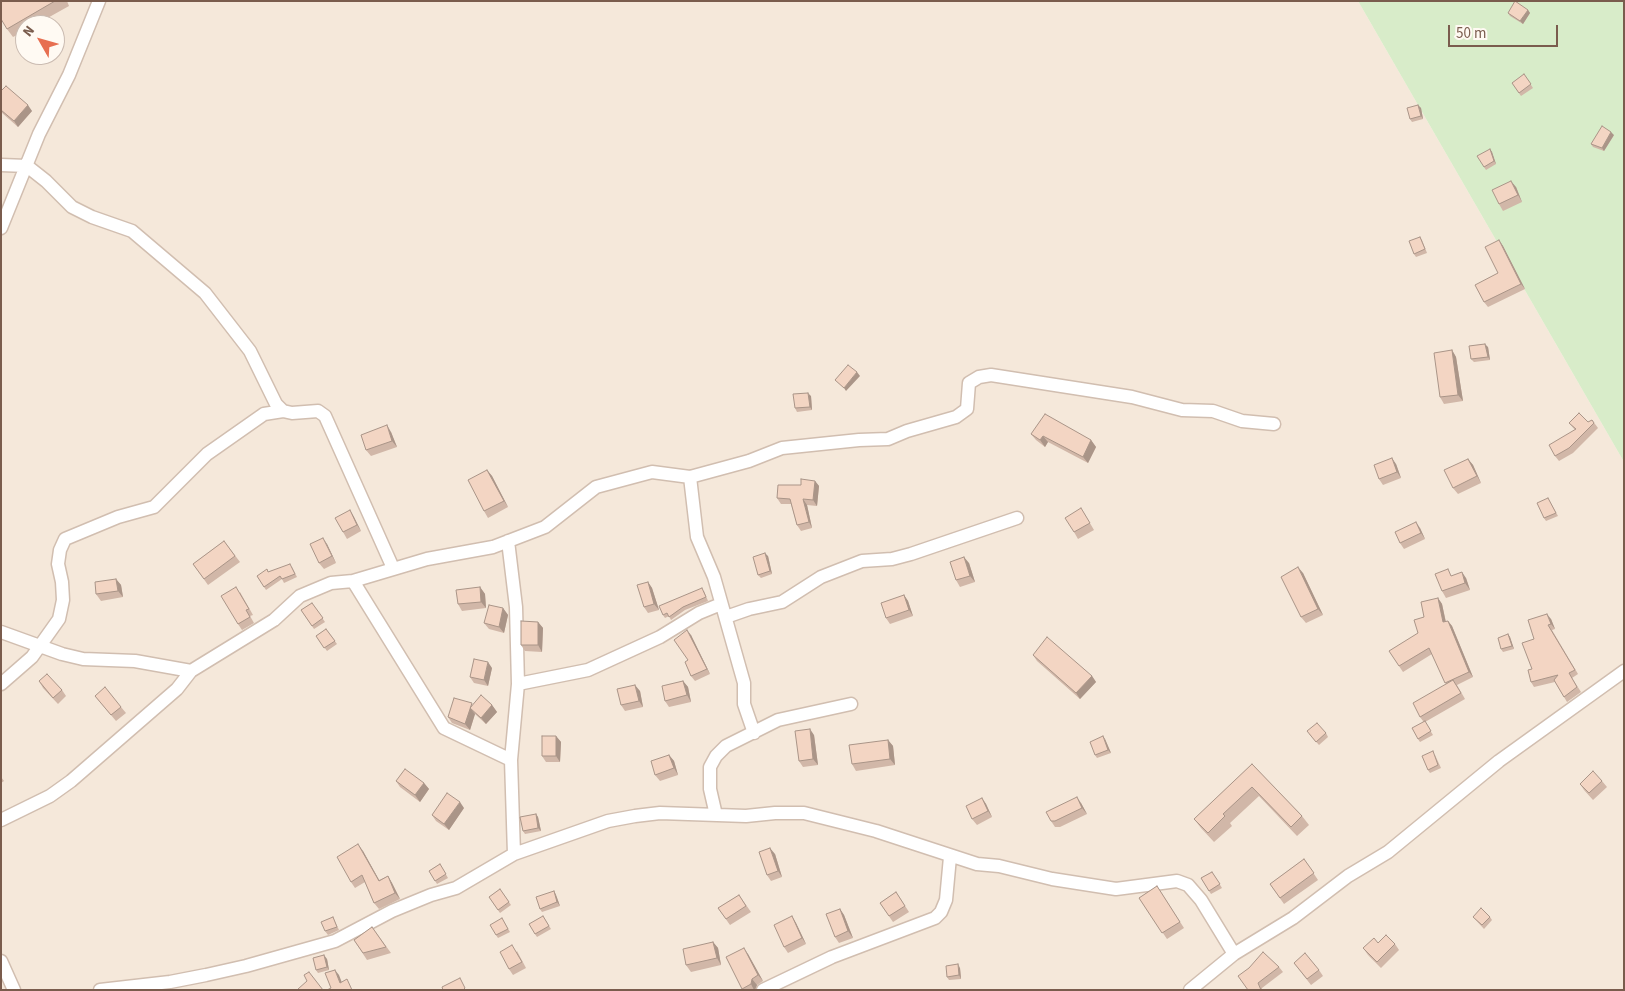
<!DOCTYPE html>
<html>
<head>
<meta charset="utf-8">
<style>
  body { margin:0 }
  #map { position:relative; width:1625px; height:991px; overflow:hidden; background:#fdf6ec; font-family:"Source Sans 3",sans-serif }
  canvas { display:block }
  .frame { position:absolute; inset:0; border:2px solid #7a5c4d; pointer-events:none }
  .north { position:absolute; left:15px; top:15px; width:50px; height:50px; box-sizing:border-box; background:#fffaf3; border:1px solid #cabbb1; border-radius:50%; rotate:308deg; font-size:14px; font-weight:700; line-height:20px; text-align:center; color:#7a5c4d }
  .north::after { content:''; display:block; margin:auto; width:18px; height:22px; background:#e76f51; clip-path:polygon(50% 0,100% 100%,50% 72%,0 100%) }
  .scale { position:absolute; left:1448px; top:25px; width:110px; height:22px; box-sizing:border-box; border:2px solid #7a5c4d; border-top:0; padding-left:6px; font-size:15px; line-height:18px; white-space:nowrap; color:#7a5c4d; -webkit-text-stroke:4px #fffaf3; paint-order:stroke }
</style>
</head>
<body>
<div id="map">
<canvas width="1625" height="991"></canvas>
<div class="frame"></div>
<div class="north">N</div>
<div class="scale">50 m</div>
</div>
<script>
const ctx = document.querySelector('canvas').getContext('2d');
ctx.lineJoin = 'round';
function fill(path, color) {
  ctx.fillStyle = color;
  ctx.fill(path, 'evenodd');
}
function poly(rows) {
  const path = new Path2D();
  for (const r of rows) {
    path.moveTo(r[0], r[1]);
    for (let i = 2; i < r.length; i += 2) path.lineTo(r[i], r[i + 1]);
  }
  return path;
}
function trace(path, color, width, dash) {
  ctx.strokeStyle = color;
  ctx.lineWidth = width;
  ctx.lineCap = dash ? 'butt' : 'round';
  ctx.setLineDash(dash || []);
  ctx.stroke(path);
}
fill(poly([
  [1,1,1358,1,1624,462,1624,990,1,990],
  [25,25,55,25,55,55,25,55]
]), '#f5e8da');
fill(poly([
  [1358,1,1624,1,1624,462]
]), '#d8ecc9');
const minor = poly([
  [1,165,27,166,46,181,72,207,92,217,132,231,205,293,250,351,276,404,283,411,292,413,318,411,325,416,393,568],
  [1,228,39,134,69,75,99,1],
  [690,477,697,537,714,577,744,683,744,704,754,733],
  [353,581,444,728,511,760],
  [726,617,749,609,782,602,821,577,862,561,892,559,911,554,1017,518],
  [1,632,62,654,83,659,135,661,191,671],
  [1,684,32,657,59,619,63,600,62,582,58,564,60,550,65,539,118,517,154,507,207,454,264,414,283,411],
  [518,684,588,670,660,637,699,613,721,604],
  [716,815,710,789,710,767,716,756,726,746,778,720,851,704],
  [1,820,50,796,71,781,177,689,191,671,274,620,300,596,331,583,353,581,427,559,493,547,545,527,596,487,652,472,690,477,749,461,782,448,859,440,888,439,907,431,956,417,967,409,969,383,979,377,991,375,1132,397,1182,410,1213,411,1242,421,1274,424],
  [514,854,608,821,635,816,660,813,746,816,775,813,804,813,876,831,977,864,999,866,1052,879,1116,889,1177,881,1188,885,1201,900,1234,954],
  [1,961,14,990],
  [100,990,170,982,206,975,246,966,335,941,392,911,431,895,456,888,514,854,511,760,518,684,516,607,508,541],
  [763,990,832,957,935,918,941,912,946,900,950,857],
  [1190,990,1234,954,1293,918,1348,876,1388,852,1499,761,1624,671]
]);
trace(minor, '#d1beb0', 15);
trace(minor, '#fff', 12);
fill(poly([
  [1,1,67,1,69,6,35,25,25,25,25,31,13,37,7,29],
  [1528,10,1530,13,1523,24,1510,16,1508,13],
  [1524,74,1533,88,1521,96,1512,83],
  [1,91,32,111,18,127,1,112],
  [1418,105,1421,108,1423,119,1412,122,1410,119],
  [1614,135,1604,151,1593,147,1591,144],
  [1490,149,1492,152,1496,164,1486,170,1484,167],
  [1516,187,1522,202,1503,211,1499,204],
  [1420,237,1422,240,1427,253,1416,257,1414,254],
  [1499,240,1503,246,1525,289,1488,307,1484,302,1498,273],
  [1488,347,1490,360,1474,362,1471,359],
  [1452,350,1456,357,1463,401,1444,404,1440,397],
  [811,396,812,410,797,412,795,408],
  [1592,420,1598,428,1573,453,1559,461,1555,456,1575,430,1569,423,1588,422],
  [391,432,397,447,371,456,366,450],
  [1031,434,1091,440,1096,447,1088,463,1048,442,1045,447,1036,440],
  [1468,459,1473,465,1481,483,1458,494,1453,488],
  [1396,464,1401,478,1383,485,1379,479],
  [487,470,492,476,508,507,488,518,484,511],
  [815,481,819,486,817,506,807,505,812,528,801,531,797,525,791,504,781,504,777,498,801,485],
  [1548,498,1558,516,1546,521,1544,518],
  [1081,508,1094,530,1078,539,1074,532],
  [350,510,354,517,361,531,347,539,343,532],
  [1420,528,1425,539,1404,549,1400,543],
  [224,541,240,562,208,585,193,564],
  [327,544,336,563,324,569,319,563],
  [768,556,772,574,761,578,758,575],
  [969,563,975,582,960,587,956,580],
  [292,567,297,577,284,583,282,579,266,590,257,576,268,572],
  [1303,573,1323,615,1306,623,1301,617],
  [1452,576,1466,578,1470,590,1446,598,1442,591],
  [116,579,121,585,123,597,101,601,96,594],
  [648,582,652,588,659,610,648,613,644,607],
  [480,587,485,594,486,608,462,611,458,604],
  [704,591,708,601,685,610,671,620,669,616,665,618,663,615],
  [240,592,253,615,250,616,254,623,242,630,238,624],
  [904,595,908,601,913,616,890,624,886,618],
  [1438,598,1442,604,1446,622,1448,621,1452,626,1473,677,1457,685,1465,699,1425,722,1433,735,1420,742,1418,739,1423,721,1420,717,1446,684,1432,654,1403,672,1399,666,1418,633,1424,617],
  [312,603,325,622,314,629,301,610],
  [503,608,508,615,504,633,489,629,484,623],
  [1551,619,1555,629,1552,630,1578,674,1572,678,1581,692,1567,702,1555,682,1534,687,1531,682,1534,639],
  [538,622,543,628,542,652,525,651,521,645],
  [326,629,337,644,327,651,316,636],
  [1508,634,1510,637,1514,649,1503,652,1501,649],
  [691,635,710,674,695,681,691,676,688,660],
  [1033,655,1092,676,1096,682,1080,699,1037,661],
  [492,668,488,686,474,683,470,677],
  [39,681,62,690,66,696,58,704,43,688],
  [683,681,688,687,691,702,669,707,665,701],
  [640,691,643,707,625,711,621,705],
  [95,696,121,707,126,713,116,721],
  [473,705,492,705,497,712,486,724,475,714,470,730,452,723,448,717],
  [1326,733,1328,737,1319,745,1309,734],
  [814,735,818,765,803,767,799,761],
  [556,736,561,742,560,762,546,762,542,756],
  [1105,739,1111,753,1097,758,1095,755],
  [888,740,893,746,895,765,856,771,852,764],
  [669,755,674,761,678,775,660,781,655,775],
  [1435,755,1441,768,1430,773,1428,770],
  [1252,764,1302,816,1309,825,1297,836,1259,796,1230,823,1232,826,1214,842,1201,828,1194,819],
  [1,777,4,781,1,783],
  [396,781,424,783,429,789,420,802,400,787],
  [1602,781,1607,787,1593,800,1584,790,1580,784],
  [982,798,986,804,992,817,977,825,972,819],
  [1081,803,1087,814,1060,827,1055,827,1051,821],
  [464,808,449,830,436,821,432,815],
  [536,814,538,817,541,831,525,834,523,831],
  [363,851,379,880,388,876,392,883,400,899,379,909,374,903,365,882,355,888,351,882],
  [775,854,782,877,771,881,767,875],
  [1304,859,1318,880,1284,904,1270,884],
  [440,864,448,878,437,884,429,871],
  [1212,872,1222,888,1211,894,1201,878],
  [1157,886,1184,928,1167,939,1139,898],
  [500,889,511,905,500,913,489,897],
  [554,891,556,895,560,906,542,912,540,909],
  [896,892,909,912,893,922,880,903],
  [739,895,751,912,730,925,718,908],
  [840,909,844,915,853,938,839,943,835,937],
  [543,916,551,929,537,937,535,934],
  [792,916,796,923,806,944,788,953,784,947],
  [333,917,339,930,328,935,325,931],
  [1473,917,1490,917,1492,920,1484,929],
  [502,918,510,932,498,938,496,935],
  [372,927,391,953,367,960,354,940],
  [713,942,718,948,721,965,691,972,686,965],
  [1378,943,1395,944,1399,950,1381,968,1368,955,1363,948],
  [517,951,526,968,513,975,509,969],
  [748,954,763,981,757,985,755,990,743,990,726,957],
  [327,959,329,970,318,973,316,970],
  [1294,963,1319,970,1323,976,1311,985],
  [1279,967,1283,972,1262,988,1262,990,1248,990],
  [960,968,961,979,949,980,947,977]
]), '#d1b7a8');
fill(poly([
  [1528,10,1530,13,1523,24,1520,21],
  [28,105,32,111,18,127,14,121],
  [1418,105,1421,108,1423,119,1421,116],
  [1611,132,1614,135,1604,151,1602,148],
  [1490,149,1492,152,1496,164,1494,161],
  [1511,181,1516,187,1522,202,1518,195],
  [1499,240,1503,246,1525,289,1521,284],
  [1485,344,1488,347,1490,360,1488,357],
  [1452,350,1456,357,1463,401,1458,395],
  [857,372,860,376,846,391,844,388],
  [808,393,811,396,812,410,810,407],
  [387,425,391,432,397,447,392,441],
  [1043,436,1048,442,1045,447,1040,440],
  [1091,440,1096,447,1088,463,1083,457],
  [1392,458,1396,464,1401,478,1397,472],
  [1468,459,1473,465,1481,483,1477,476],
  [487,470,492,476,508,507,504,501],
  [815,481,819,486,817,506,813,500],
  [803,499,807,505,812,528,809,522],
  [350,510,354,517,361,531,357,525],
  [1416,522,1420,528,1425,539,1421,533],
  [323,538,327,544,336,563,332,556],
  [765,553,768,556,772,574,770,571],
  [964,557,969,563,975,582,970,576],
  [1298,567,1303,573,1323,615,1318,609],
  [1462,572,1466,578,1470,590,1465,583],
  [116,579,121,585,123,597,118,591],
  [648,582,652,588,659,610,654,604],
  [480,587,485,594,486,608,481,602],
  [904,595,908,601,913,616,909,610],
  [1438,598,1442,604,1447,628,1443,622],
  [503,608,508,615,504,633,499,627],
  [1547,614,1551,619,1555,629,1551,624],
  [1448,621,1452,626,1473,677,1469,672],
  [538,622,543,628,542,652,538,645],
  [687,630,691,635,710,674,707,669],
  [1508,634,1510,637,1514,649,1512,646],
  [488,662,492,668,488,686,484,680],
  [1092,676,1096,682,1080,699,1076,693],
  [683,681,688,687,691,702,687,695],
  [635,685,640,691,643,707,639,701],
  [492,705,497,712,486,724,481,718],
  [470,708,475,714,470,730,465,724],
  [810,729,814,735,818,765,813,759],
  [556,736,561,742,560,762,556,756],
  [1103,736,1105,739,1111,753,1108,750],
  [888,740,893,746,895,765,890,759],
  [669,755,674,761,678,775,674,768],
  [424,783,429,789,420,802,415,795],
  [1077,797,1081,803,1087,814,1082,808],
  [982,798,986,804,992,817,988,811],
  [460,802,464,808,449,830,444,824],
  [536,814,538,817,541,831,538,828],
  [358,844,363,851,383,887,379,881],
  [770,848,775,854,782,877,778,871],
  [388,876,392,883,400,899,395,893],
  [554,891,556,895,560,906,557,902],
  [840,909,844,915,853,938,848,931],
  [792,916,796,923,806,944,802,938],
  [713,942,718,948,721,965,717,958],
  [744,948,748,954,763,981,758,975],
  [324,955,327,959,329,970,327,967],
  [958,964,960,968,961,979,959,975],
  [335,970,339,975,344,988,340,983],
  [752,979,757,985,755,990,754,990,751,984]
]), '#aa9588');
const building = poly([
  [1,1,55,1,7,29,1,19,1,1],
  [1515,1,1528,10,1520,21,1508,13,1515,1],
  [1524,74,1531,84,1519,93,1512,83,1524,74],
  [6,86,28,105,14,121,1,110,1,91,6,86],
  [1418,105,1421,116,1410,119,1407,108,1418,105],
  [1602,126,1611,132,1602,148,1591,144,1602,126],
  [1490,149,1494,161,1484,167,1477,156,1490,149],
  [1511,181,1518,195,1499,204,1492,190,1511,181],
  [1420,237,1425,249,1414,254,1409,241,1420,237],
  [1499,240,1521,284,1484,302,1475,285,1498,273,1485,247,1499,240],
  [1485,344,1488,357,1471,359,1469,346,1485,344],
  [1452,350,1458,395,1440,397,1434,353,1452,350],
  [848,365,857,372,844,388,835,380,848,365],
  [808,393,810,407,795,408,793,394,808,393],
  [1579,413,1588,422,1592,420,1594,423,1569,448,1555,456,1549,445,1576,429,1569,423,1579,413],
  [1045,414,1091,440,1083,457,1043,436,1040,440,1031,434,1045,414],
  [387,425,392,441,366,450,361,435,387,425],
  [1392,458,1397,472,1379,479,1374,465,1392,458],
  [1468,459,1477,476,1453,488,1444,470,1468,459],
  [487,470,504,501,484,511,468,480,487,470],
  [801,479,815,481,813,500,803,499,809,522,797,525,790,499,777,498,778,485,801,485,801,479],
  [1548,498,1556,513,1544,518,1537,503,1548,498],
  [1081,508,1090,523,1074,532,1065,518,1081,508],
  [350,510,357,525,343,532,335,518,350,510],
  [1416,522,1421,533,1400,543,1395,532,1416,522],
  [323,538,332,556,319,563,310,544,323,538],
  [224,541,235,556,204,579,193,564,224,541],
  [765,553,770,571,758,575,753,557,765,553],
  [964,557,970,576,956,580,950,562,964,557],
  [290,564,295,574,282,579,280,576,264,587,257,576,267,569,268,572,290,564],
  [1298,567,1318,609,1301,617,1281,577,1298,567],
  [1448,569,1451,576,1462,572,1465,583,1442,591,1435,574,1448,569],
  [116,579,118,591,96,594,95,582,116,579],
  [648,582,654,604,644,607,637,585,648,582],
  [236,587,249,609,246,610,250,617,238,624,221,596,236,587],
  [480,587,481,602,458,604,456,590,480,587],
  [702,588,706,597,683,607,669,617,667,613,663,615,659,606,702,588],
  [904,595,909,610,886,618,881,603,904,595],
  [1438,598,1443,622,1448,621,1469,672,1445,683,1429,648,1399,666,1389,651,1418,633,1414,620,1424,617,1421,602,1438,598],
  [312,603,323,618,312,626,301,610,312,603],
  [489,605,503,608,499,627,484,623,489,605],
  [1547,614,1551,624,1548,625,1575,670,1569,673,1577,687,1564,697,1554,680,1558,675,1531,682,1528,670,1532,669,1522,643,1534,639,1528,620,1547,614],
  [521,621,538,622,538,645,521,645,521,621],
  [326,629,335,641,324,648,316,636,326,629],
  [687,630,707,669,691,676,685,662,688,660,674,640,687,630],
  [1508,634,1512,646,1501,649,1498,638,1508,634],
  [1047,637,1092,676,1076,693,1033,655,1047,637],
  [474,659,488,662,484,680,470,677,474,659],
  [47,674,62,690,53,698,39,681,47,674],
  [1453,680,1461,693,1420,717,1413,703,1453,680],
  [683,681,687,695,665,701,662,686,683,681],
  [635,685,639,701,621,705,617,689,635,685],
  [105,687,121,707,111,715,95,696,105,687],
  [481,695,492,705,481,718,470,708,481,695],
  [454,698,472,703,465,724,448,717,454,698],
  [1425,721,1431,731,1418,739,1412,728,1425,721],
  [1317,723,1326,733,1316,742,1307,731,1317,723],
  [810,729,813,759,799,761,795,731,810,729],
  [542,736,556,736,556,756,542,756,542,736],
  [1103,736,1108,750,1095,755,1090,742,1103,736],
  [888,740,890,759,852,764,849,745,888,740],
  [1433,751,1438,765,1428,770,1422,756,1433,751],
  [669,755,674,768,655,775,651,761,669,755],
  [1252,764,1302,816,1291,827,1252,787,1223,814,1225,816,1208,833,1194,819,1252,764],
  [405,769,424,783,415,795,396,781,405,769],
  [1593,771,1602,781,1589,793,1580,784,1593,771],
  [447,793,460,802,444,824,432,815,447,793],
  [1077,797,1082,808,1055,821,1051,821,1046,812,1077,797],
  [982,798,988,811,972,819,966,806,982,798],
  [536,814,538,828,523,831,520,817,536,814],
  [358,844,379,881,388,876,395,893,374,903,362,875,351,882,337,857,358,844],
  [770,848,778,871,767,875,759,852,770,848],
  [1304,859,1314,873,1280,898,1270,884,1304,859],
  [440,864,446,874,435,881,429,871,440,864],
  [1212,872,1220,884,1209,891,1201,878,1212,872],
  [1157,886,1180,922,1162,933,1139,898,1157,886],
  [500,889,509,902,498,910,489,897,500,889],
  [554,891,557,902,540,909,536,897,554,891],
  [896,892,905,906,889,916,880,903,896,892],
  [739,895,746,906,726,919,718,908,739,895],
  [1481,908,1490,917,1482,925,1473,917,1481,908],
  [840,909,848,931,835,937,826,914,840,909],
  [543,916,549,926,535,934,529,924,543,916],
  [792,916,802,938,784,947,774,925,792,916],
  [333,917,337,927,325,931,321,922,333,917],
  [502,918,508,929,496,935,490,925,502,918],
  [372,927,386,947,363,953,354,940,372,927],
  [1386,935,1395,944,1377,962,1363,948,1374,938,1378,943,1386,935],
  [713,942,717,958,686,965,683,949,713,942],
  [512,945,522,962,509,969,500,952,512,945],
  [744,948,758,975,752,979,751,984,742,989,726,957,744,948],
  [1263,952,1279,967,1258,983,1261,990,1248,990,1238,976,1249,968,1263,952],
  [1305,953,1319,970,1307,979,1294,963,1305,953],
  [324,955,327,967,316,970,313,958,324,955],
  [958,964,959,975,947,977,946,966,958,964],
  [335,970,340,983,347,979,352,990,327,990,331,988,325,973,335,970],
  [309,972,323,990,298,990,298,989,307,981,304,975,309,972],
  [460,978,465,988,463,990,443,990,442,987,460,978]
]);
fill(building, '#f3d5c3');
trace(building, '#aa9588', 1);
</script>
</body>
</html>
